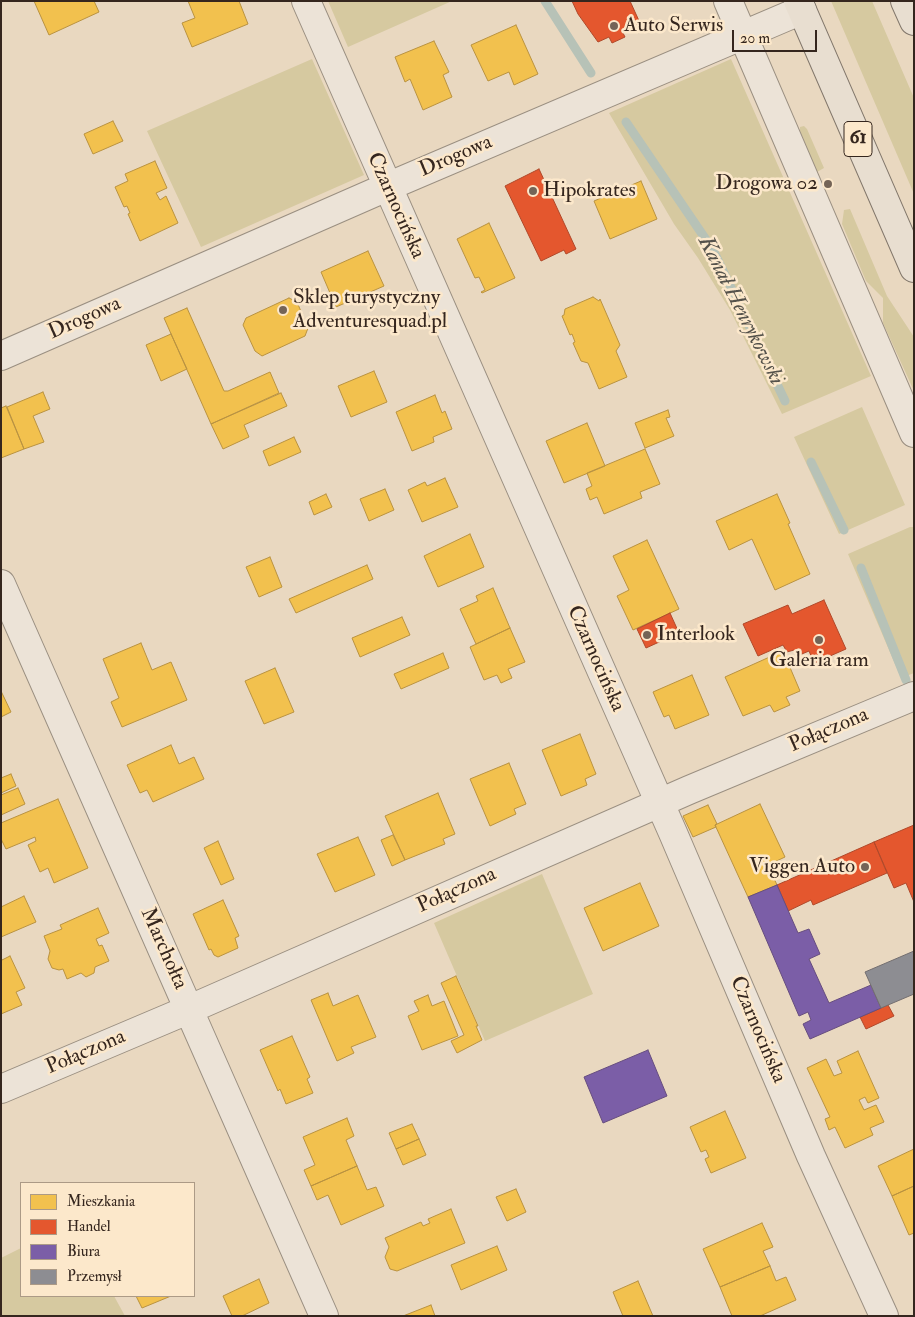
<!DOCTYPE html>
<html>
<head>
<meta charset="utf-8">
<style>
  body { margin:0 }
  #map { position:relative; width:915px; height:1317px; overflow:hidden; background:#e9d8c0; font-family:"IM FELL Double Pica",serif }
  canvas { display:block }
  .frame { position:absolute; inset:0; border:2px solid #35261e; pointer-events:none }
  .legend { position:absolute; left:20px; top:1182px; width:175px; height:115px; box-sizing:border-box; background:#fce8cb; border:1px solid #ac9a86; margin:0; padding:6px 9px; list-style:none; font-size:15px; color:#35261e }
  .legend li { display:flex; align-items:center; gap:10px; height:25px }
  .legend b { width:25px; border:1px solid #ac9a86 }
  .scale { position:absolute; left:732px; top:30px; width:85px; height:22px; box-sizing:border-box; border:2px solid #35261e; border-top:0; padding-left:6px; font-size:15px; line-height:18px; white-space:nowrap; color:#35261e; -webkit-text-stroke:4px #fce8cb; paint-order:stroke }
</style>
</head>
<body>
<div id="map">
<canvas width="915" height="1317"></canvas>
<div class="frame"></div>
<ul class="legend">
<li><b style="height:14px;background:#f2c14e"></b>Mieszkania</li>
<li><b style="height:14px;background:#e4572e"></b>Handel</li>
<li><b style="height:14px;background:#7b5ea7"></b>Biura</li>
<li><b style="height:14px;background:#8d8d92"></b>Przemysł</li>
</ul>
<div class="scale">20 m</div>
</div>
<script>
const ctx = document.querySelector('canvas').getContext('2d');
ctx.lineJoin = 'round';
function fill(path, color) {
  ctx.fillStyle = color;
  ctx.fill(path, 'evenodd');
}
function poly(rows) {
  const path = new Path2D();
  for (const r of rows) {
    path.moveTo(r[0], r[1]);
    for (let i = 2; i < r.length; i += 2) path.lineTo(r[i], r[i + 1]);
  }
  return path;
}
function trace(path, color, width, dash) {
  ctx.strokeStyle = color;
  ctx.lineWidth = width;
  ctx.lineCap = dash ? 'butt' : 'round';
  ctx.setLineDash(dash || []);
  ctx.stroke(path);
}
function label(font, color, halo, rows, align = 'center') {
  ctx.font = font + ' "IM FELL Double Pica",serif';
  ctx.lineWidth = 5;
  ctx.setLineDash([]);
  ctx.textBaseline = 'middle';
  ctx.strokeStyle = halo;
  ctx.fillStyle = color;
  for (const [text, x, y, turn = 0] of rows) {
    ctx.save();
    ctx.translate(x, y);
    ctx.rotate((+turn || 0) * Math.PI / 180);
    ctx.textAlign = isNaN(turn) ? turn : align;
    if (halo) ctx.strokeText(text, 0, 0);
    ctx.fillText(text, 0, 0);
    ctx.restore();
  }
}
fill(poly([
  [328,1,452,1,348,47],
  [831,1,872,1,914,98,914,194],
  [312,59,364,175,201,247,147,131],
  [731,59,871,376,782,414,730,310,698,258,674,224,609,113],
  [804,126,807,129,824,168,817,172,800,131,800,127],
  [850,209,887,296,914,337,914,391,883,323,883,298,866,281,842,224,844,210],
  [862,407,905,505,839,534,794,437],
  [910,527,914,527,914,673,901,678,848,554],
  [542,874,593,994,485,1041,434,923],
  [21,1248,21,1296,114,1296,125,1316,1,1316,1,1258]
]), '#d6c9a0');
const homes = poly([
  [34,1,94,1,99,12,49,35,34,1],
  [188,1,239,1,248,24,192,47,182,23,195,18,188,1],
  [516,25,538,74,514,85,509,72,488,81,471,45,516,25],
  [434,41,449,72,443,75,452,97,423,110,410,79,405,82,395,57,434,41],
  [113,121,123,141,93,154,84,134,113,121],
  [155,161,167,188,156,193,160,200,166,196,178,223,140,241,128,214,130,213,127,206,124,207,115,187,128,181,125,174,155,161],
  [641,181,657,219,610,239,594,201,641,181],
  [489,223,515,278,482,293,481,292,485,290,479,277,475,278,457,239,489,223],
  [368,251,384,286,336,307,321,272,368,251],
  [593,297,599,301,600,299,620,345,616,351,627,377,599,389,588,363,581,361,573,343,575,342,572,334,570,335,562,316,564,315,565,309,593,297],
  [289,298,297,302,308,328,305,336,262,356,255,351,243,325,246,318,289,298],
  [187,308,224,391,228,391,270,372,279,393,211,424,164,318,187,308],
  [171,334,187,369,161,381,146,345,171,334],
  [374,371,387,402,351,417,338,386,374,371],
  [43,392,50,409,33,416,44,442,24,449,7,407,43,392],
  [281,393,287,406,244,425,249,437,223,449,211,424,281,393],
  [435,395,442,413,445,411,452,429,433,437,434,442,412,451,396,412,435,395],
  [6,406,24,449,1,458,1,408,6,406],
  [668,410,670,417,666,418,674,436,645,448,635,423,668,410],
  [587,423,605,466,564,483,546,441,587,423],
  [294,437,301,452,269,466,263,451,294,437],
  [645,449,660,484,640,492,642,498,604,514,597,497,590,500,586,489,592,486,587,473,645,449],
  [445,478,458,507,422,522,408,490,425,482,427,486,445,478],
  [385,489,394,510,369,521,360,499,385,489],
  [326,494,332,507,314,515,309,502,326,494],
  [777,494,790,523,788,524,810,574,775,590,752,539,729,550,716,521,777,494],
  [470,534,484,567,438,587,424,556,470,534],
  [647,540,679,609,633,630,617,596,629,590,613,556,647,540],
  [270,557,282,587,259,597,246,567,270,557],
  [367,565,373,579,296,613,289,599,367,565],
  [493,588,510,628,476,644,460,609,478,601,476,596,493,588],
  [402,617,410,635,360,657,352,638,402,617],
  [510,628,525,662,508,669,512,678,501,683,497,675,484,680,470,647,510,628],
  [141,643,152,670,171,662,187,700,122,727,111,702,119,698,103,659,141,643],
  [783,651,800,691,786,697,790,705,774,712,770,705,743,716,725,677,783,651],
  [443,653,449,668,401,689,394,674,443,653],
  [275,668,294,712,264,724,245,681,275,668],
  [692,675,709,715,675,729,669,715,664,717,653,692,692,675],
  [1,691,11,712,1,717,1,691],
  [580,734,596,774,585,779,587,785,561,796,542,750,580,734],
  [171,745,179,764,194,757,204,779,153,802,147,790,140,793,127,765,171,745],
  [509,763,526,804,514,809,516,814,490,826,470,779,509,763],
  [11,774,16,786,1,793,1,778,11,774],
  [18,788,25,804,1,815,1,795,18,788],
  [438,793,455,834,443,839,445,844,405,860,385,816,438,793],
  [58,799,88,868,54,883,48,868,40,872,28,845,36,841,35,837,6,849,1,839,1,823,58,799],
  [760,804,785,857,768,865,777,885,748,897,715,825,760,804],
  [708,805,717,824,715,825,716,827,693,837,683,816,708,805],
  [393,835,405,860,392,866,381,840,393,835],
  [358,837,375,875,335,892,317,854,358,837],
  [218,841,234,879,221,885,204,848,218,841],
  [640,883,659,926,603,951,584,908,640,883],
  [24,896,36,922,1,937,1,907,24,896],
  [223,900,239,936,235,938,238,948,218,957,214,955,211,949,209,950,193,914,223,900],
  [98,908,109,933,96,939,99,946,102,945,109,961,95,967,94,973,86,977,81,973,67,979,63,969,59,970,52,968,48,959,50,951,44,936,62,929,60,925,98,908],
  [10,956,25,988,16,992,22,1005,1,1014,1,958,2,960,10,956],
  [456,976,478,1026,476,1026,482,1040,457,1053,451,1041,464,1035,441,983,456,976],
  [328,993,333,1006,358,995,376,1037,351,1047,354,1053,337,1061,311,1000,328,993],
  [428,995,432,1006,444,1001,458,1036,422,1050,408,1016,419,1011,414,1001,428,995],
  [292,1036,310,1077,307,1079,313,1093,286,1104,280,1089,278,1091,260,1050,292,1036],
  [858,1051,879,1098,868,1103,865,1097,859,1100,864,1110,876,1105,884,1122,870,1128,873,1135,845,1148,835,1127,829,1130,825,1119,830,1117,807,1068,826,1059,834,1076,842,1073,837,1061,858,1051],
  [725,1111,746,1158,711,1173,705,1159,709,1157,706,1150,701,1152,690,1127,725,1111],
  [347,1118,354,1136,346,1140,357,1166,311,1186,304,1170,315,1165,303,1137,347,1118],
  [412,1124,419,1139,396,1149,389,1133,412,1124],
  [419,1139,426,1155,403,1165,396,1149,419,1139],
  [914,1149,914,1186,892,1196,878,1166,914,1149],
  [357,1166,367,1190,376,1187,384,1206,341,1225,328,1195,317,1200,311,1186,357,1166],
  [914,1186,914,1233,909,1235,892,1196,914,1186],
  [516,1189,526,1212,507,1221,496,1197,516,1189],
  [451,1209,465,1243,397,1271,390,1269,385,1257,389,1247,385,1238,421,1222,423,1226,430,1223,428,1219,451,1209],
  [762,1223,773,1247,763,1251,770,1266,720,1287,703,1249,762,1223],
  [497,1246,507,1270,461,1290,451,1265,497,1246],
  [770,1266,776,1281,786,1277,796,1300,760,1316,732,1316,720,1287,770,1266],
  [259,1279,269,1303,242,1316,232,1316,223,1296,259,1279],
  [638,1281,653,1316,623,1316,613,1292,638,1281],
  [136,1296,171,1296,142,1308,136,1296],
  [431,1305,435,1316,403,1316,431,1305]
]);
fill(homes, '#f2c14e');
trace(homes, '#b99240', 1);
const shops = poly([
  [572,1,630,1,640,23,622,31,625,37,612,43,609,37,598,42,578,14,572,1],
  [539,169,576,249,566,254,564,250,541,261,505,186,539,169],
  [824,600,846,649,814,663,809,651,797,656,794,650,787,652,783,645,758,656,743,624,788,605,792,614,824,600],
  [670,613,679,633,646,648,637,629,670,613],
  [914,825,914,902,906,883,894,888,874,842,914,825],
  [874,842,887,873,813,905,811,900,788,911,777,885,874,842],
  [888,1005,894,1016,866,1029,860,1017,888,1005]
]);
fill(shops, '#e4572e');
trace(shops, '#b04829', 1);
const offices = poly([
  [777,885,798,933,809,929,820,954,809,959,829,1003,871,985,881,1008,810,1039,803,1024,811,1020,808,1012,799,1016,748,897,777,885],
  [648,1050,667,1096,603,1123,584,1077,648,1050]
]);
fill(offices, '#7b5ea7');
trace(offices, '#664d7e', 1);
const industry = poly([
  [914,951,914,994,881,1008,865,972,914,951]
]);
fill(industry, '#8d8d92');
trace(industry, '#736e6f', 1);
trace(poly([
  [545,1,591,73],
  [626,122,713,250,785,401],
  [811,462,844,530],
  [861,568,906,680]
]), '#b7c2b7', 9);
const minor = poly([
  [306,1,673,833,811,1156,884,1316],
  [728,1,914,433],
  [1,356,387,187,802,10],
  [1,584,324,1316],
  [1,1089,190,1009,689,790,914,696]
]);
const major = poly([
  [798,1,914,268],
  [905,1,914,21]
]);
trace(minor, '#9a8f81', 30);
trace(major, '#82776b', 30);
trace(minor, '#ece3d7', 28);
trace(major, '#e8ded0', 28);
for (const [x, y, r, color] of [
  [614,26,5,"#746457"],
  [828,184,5,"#746457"],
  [533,191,5,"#746457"],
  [283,310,5,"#746457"],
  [647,635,5,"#746457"],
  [819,640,5,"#746457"],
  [865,867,5,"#746457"]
]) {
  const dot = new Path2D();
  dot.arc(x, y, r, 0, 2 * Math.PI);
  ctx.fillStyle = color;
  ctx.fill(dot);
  trace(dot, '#fce8cb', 2);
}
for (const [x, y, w] of [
  [858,139,28]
]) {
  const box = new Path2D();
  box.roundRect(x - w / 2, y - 17.5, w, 35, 4);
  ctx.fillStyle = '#fce8cb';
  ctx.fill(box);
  trace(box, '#35261e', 1);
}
label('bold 20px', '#35261e', null, [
  ["61",858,139]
]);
label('21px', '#35261e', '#fce8cb', [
  ["Auto Serwis",624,26],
  ["Drogowa 02",818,184,"right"],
  ["Hipokrates",543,191],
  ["Sklep turystyczny",293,298],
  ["Adventuresquad.pl",293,322],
  ["Interlook",657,635],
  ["Galeria ram",819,661,"center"],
  ["Viggen Auto",855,867,"right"]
], 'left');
label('21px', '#35261e', '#fce8cb', [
  ["Drogowa",456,157,-23],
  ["Czarnocińska",395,206,66],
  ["Drogowa",85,319,-24],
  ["Czarnocińska",595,659,66],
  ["Połączona",829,731,-23],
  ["Połączona",457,891,-24],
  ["Marchołta",163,949,66],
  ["Czarnocińska",757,1030,67],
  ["Połączona",86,1053,-23]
]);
label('italic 22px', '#55524b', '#fce8cb', [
  ["Kanał Henrykowski",740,311,63]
]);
</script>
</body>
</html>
